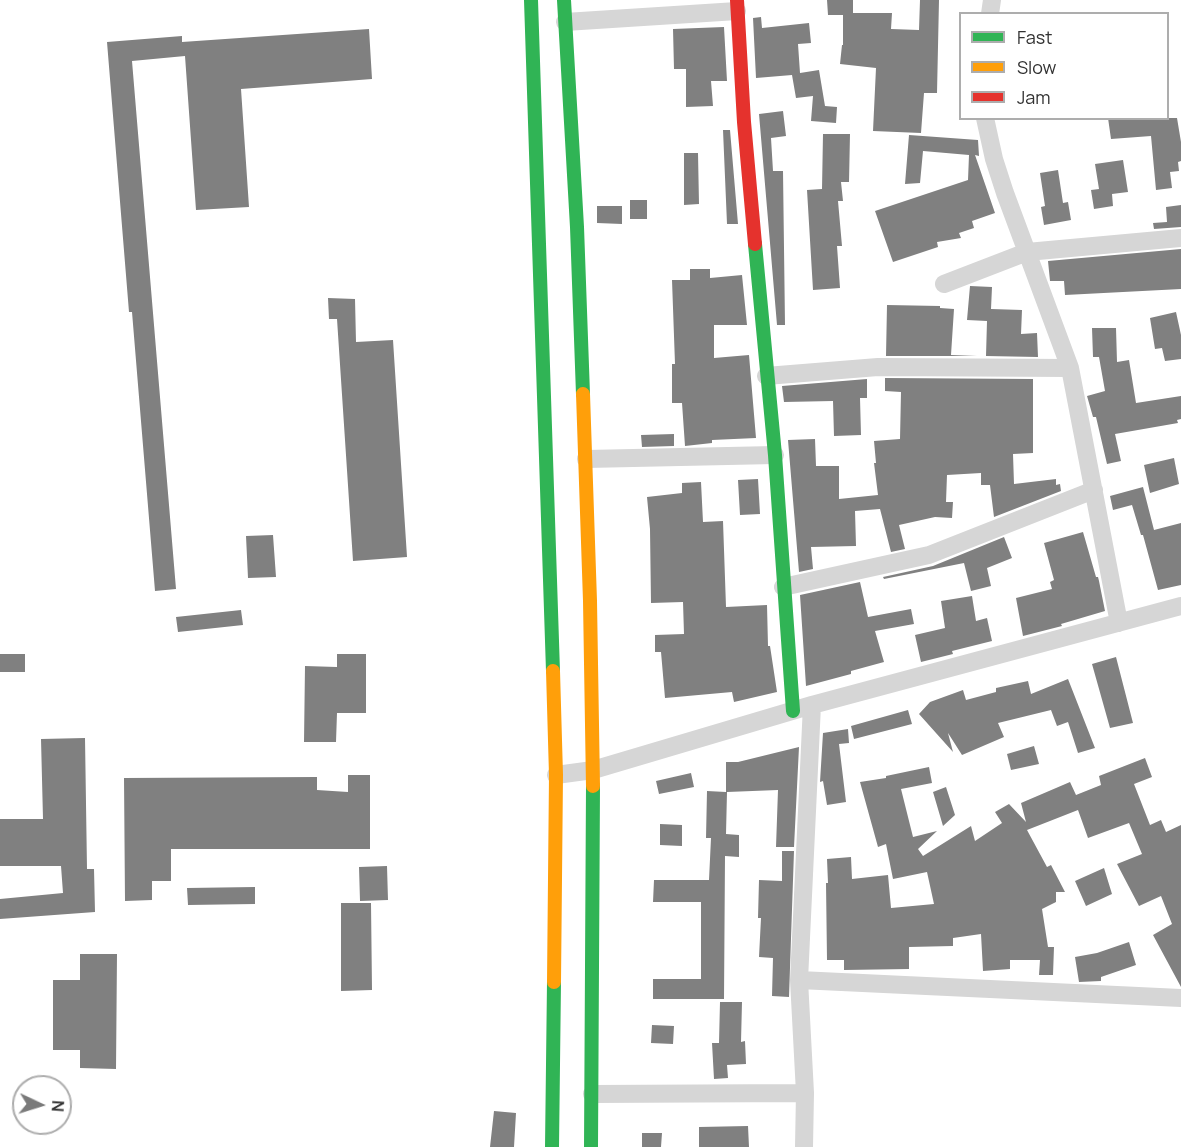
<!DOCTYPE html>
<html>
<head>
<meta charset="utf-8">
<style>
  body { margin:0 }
  #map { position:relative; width:1181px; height:1147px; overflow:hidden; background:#fff; font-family:Manrope,sans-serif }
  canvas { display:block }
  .legend { position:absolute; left:959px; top:12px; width:210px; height:108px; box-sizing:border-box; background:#fff; border:2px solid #adadad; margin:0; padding:8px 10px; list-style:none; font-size:18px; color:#323232 }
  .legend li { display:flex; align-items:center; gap:12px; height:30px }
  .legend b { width:30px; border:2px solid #adadad }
  .north { position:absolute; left:12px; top:1075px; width:60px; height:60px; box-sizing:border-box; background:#fff; border:2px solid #adadad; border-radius:50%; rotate:94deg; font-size:16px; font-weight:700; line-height:24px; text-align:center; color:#323232 }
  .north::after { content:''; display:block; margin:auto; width:21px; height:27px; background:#7a7a7a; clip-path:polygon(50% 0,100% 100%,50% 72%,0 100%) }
</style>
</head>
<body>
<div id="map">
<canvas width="1181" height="1147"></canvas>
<ul class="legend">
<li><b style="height:8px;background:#30b455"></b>Fast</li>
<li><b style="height:8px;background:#ff9f0a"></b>Slow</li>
<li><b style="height:8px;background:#e5322d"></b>Jam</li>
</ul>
<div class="north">N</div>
</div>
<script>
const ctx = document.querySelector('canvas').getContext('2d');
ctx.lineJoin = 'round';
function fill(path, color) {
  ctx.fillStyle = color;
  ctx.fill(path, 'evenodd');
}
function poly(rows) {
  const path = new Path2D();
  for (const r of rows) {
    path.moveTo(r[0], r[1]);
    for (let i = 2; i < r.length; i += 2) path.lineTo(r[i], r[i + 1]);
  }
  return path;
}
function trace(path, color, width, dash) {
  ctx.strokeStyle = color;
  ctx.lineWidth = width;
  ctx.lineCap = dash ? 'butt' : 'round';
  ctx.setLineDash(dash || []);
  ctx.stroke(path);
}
fill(poly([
  [827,0,853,0,853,13,892,13,891,29,919,30,920,0,939,0,937,93,924,93,921,133,873,131,876,68,840,64,842,45,843,45,843,15,828,15],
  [761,17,762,28,809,23,811,43,798,44,800,73,819,70,825,106,837,107,836,123,811,121,813,96,796,98,792,75,756,78,753,18],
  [724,27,727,81,711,81,713,106,686,107,686,69,674,69,673,29],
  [369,29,372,79,241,89,249,207,196,210,185,56,132,61,176,589,155,591,132,312,129,312,107,42,182,36,182,42],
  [783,111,786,136,771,138,773,171,783,171,785,325,777,325,759,114],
  [1108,118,1177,118,1181,142,1181,161,1178,162,1179,171,1170,172,1172,188,1156,190,1151,136,1111,139],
  [723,130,730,130,738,224,727,224],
  [823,134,850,134,849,182,841,182,843,201,838,201,842,246,837,246,840,288,813,290,807,190,822,189],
  [909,135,978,140,979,156,975,155,995,213,972,221,974,228,959,233,961,238,937,242,938,247,893,262,875,211,968,180,969,155,923,151,920,183,905,184],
  [684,153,698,153,699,204,684,205],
  [1123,160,1128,192,1112,194,1113,206,1094,209,1091,190,1099,189,1095,164],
  [1058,170,1063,203,1068,202,1071,220,1044,225,1041,207,1045,206,1040,173],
  [630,200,647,200,647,219,630,219],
  [1181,205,1181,227,1154,229,1153,223,1167,222,1166,207],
  [597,206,622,206,622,224,597,223],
  [1181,249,1181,289,1065,295,1064,281,1050,281,1048,261],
  [690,269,710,269,710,278,742,275,747,325,714,325,714,358,749,355,756,438,712,440,712,443,685,446,682,403,672,403,672,364,675,364,672,280,690,280],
  [970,286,992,287,991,309,1022,310,1021,334,1037,333,1038,357,986,356,987,321,967,320],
  [328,298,355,299,356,342,393,340,407,557,353,561,337,319,329,319],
  [887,305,940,306,940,308,954,309,951,355,977,356,886,356],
  [1176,312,1181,335,1181,359,1165,361,1162,348,1155,349,1150,318],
  [1092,328,1116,328,1117,362,1129,360,1136,403,1181,396,1181,419,1177,420,1178,423,1115,434,1121,461,1107,464,1096,417,1093,417,1087,396,1105,391,1099,357,1093,357],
  [885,378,1033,379,1033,453,1013,454,1014,484,1056,479,1056,485,1060,484,1061,491,994,517,990,485,981,485,981,473,947,475,946,502,953,502,952,518,935,517,899,525,905,549,891,552,880,509,855,511,856,546,811,547,813,569,799,572,788,440,815,439,816,466,839,466,839,499,878,495,874,463,876,463,874,441,900,439,901,392,885,391],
  [867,379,867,398,860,398,861,435,834,436,833,401,784,402,782,386],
  [674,434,674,446,642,447,641,435],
  [1174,458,1179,484,1150,493,1144,465],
  [758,479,760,514,740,515,738,480],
  [701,482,703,522,723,521,726,607,767,605,768,646,770,646,777,692,734,702,732,692,665,698,661,652,655,652,655,635,684,634,683,602,651,603,650,529,647,497,682,493,682,483],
  [1143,487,1154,530,1181,523,1181,585,1158,590,1143,535,1141,535,1132,505,1113,510,1110,496],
  [1083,532,1096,577,1098,577,1099,581,1105,611,1061,624,1062,626,1023,636,1016,598,1052,589,1050,582,1054,580,1044,543],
  [273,535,276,577,248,578,246,536],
  [1004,537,1012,558,987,568,991,586,971,591,964,563,884,579,883,577,933,566],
  [860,582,868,617,911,609,914,624,875,631,884,662,851,671,851,674,806,686,800,595],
  [972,596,976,621,987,618,992,641,952,651,953,654,921,662,915,635,945,628,941,601],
  [241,610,243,625,178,632,176,617],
  [0,654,25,654,25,672,0,672],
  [337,654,366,654,366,713,337,713,336,742,304,742,305,666,337,667],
  [1116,657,1133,723,1110,728,1092,664],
  [1068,679,1095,748,1078,753,1068,722,1057,726,1051,710,998,723,1004,737,962,755,948,733,953,752,919,714,930,702,963,690,966,700,996,692,996,688,1028,681,1031,694],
  [908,710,912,724,854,739,851,726],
  [848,729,849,743,839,744,846,802,827,805,823,781,820,782,823,733],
  [85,738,87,869,94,869,95,912,0,919,0,899,63,893,61,866,0,866,0,819,43,819,41,739],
  [1034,746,1039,764,1011,770,1007,754],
  [799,747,794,847,776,847,778,790,727,792,726,834,739,835,739,857,725,856,724,999,653,999,653,979,701,979,701,902,653,902,654,880,709,880,711,838,706,838,707,791,726,792,726,762,738,762],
  [1145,758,1152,777,1134,784,1150,825,1161,820,1166,832,1181,825,1181,987,1153,935,1172,924,1161,896,1139,906,1117,864,1142,854,1129,823,1088,838,1078,810,1027,830,1047,867,1051,865,1065,892,1056,892,1056,902,1042,909,1048,947,1054,947,1053,975,1039,975,1040,960,1010,960,1010,969,983,971,981,934,953,938,953,946,909,947,909,969,844,970,844,960,827,960,826,883,828,883,827,859,851,857,852,879,888,875,891,908,934,904,927,872,893,879,886,844,878,847,860,782,886,778,886,776,929,767,932,783,901,789,913,837,937,831,918,849,923,856,971,826,975,841,1002,823,995,812,1009,804,1026,822,1021,803,1070,782,1076,795,1101,785,1099,776],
  [691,773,694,787,659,794,656,781],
  [348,775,370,775,370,849,171,849,171,881,152,881,152,900,125,901,124,778,317,777,317,790,348,792],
  [946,787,955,815,943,826,933,792],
  [660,824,682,825,682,846,660,845],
  [782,851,794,851,789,997,772,996,773,958,759,957,761,918,758,918,759,880,782,881],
  [387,866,388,900,360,901,359,867],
  [1104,868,1112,894,1086,906,1075,881],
  [255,887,255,904,188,905,187,888],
  [341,903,371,903,372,990,341,991],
  [1129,942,1136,965,1101,977,1101,981,1079,982,1075,957,1097,953],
  [80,954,117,954,116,1069,80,1068,80,1050,53,1050,53,980,80,980],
  [720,1002,742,1002,741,1042,745,1041,746,1064,727,1065,728,1078,714,1079,712,1043,719,1043],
  [652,1025,674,1026,673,1044,651,1043],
  [494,1111,516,1113,514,1147,490,1147],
  [748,1126,749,1147,699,1147,699,1127],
  [642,1133,662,1133,661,1147,642,1147]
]), '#808080');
trace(poly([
  [990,14,992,0],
  [565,22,737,11],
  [985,118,994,159,1005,193,1070,368,1119,623],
  [944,284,1027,252,1181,238],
  [766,376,878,367,1070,368],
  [586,459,775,455],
  [783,587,929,555,1094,490],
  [556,775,593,770,812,705,1181,606],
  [799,980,1181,998],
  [592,1094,805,1093],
  [804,1147,805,1093,799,980,812,705]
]), '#d6d6d6', 18);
trace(poly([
  [531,0,553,671],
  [564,0,577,227,583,394],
  [755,244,775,455,793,711],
  [552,1147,554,982],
  [591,1147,593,786]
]), '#30b455', 14);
trace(poly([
  [583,394,590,601,593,786],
  [553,671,556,775,554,982]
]), '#ff9f0a', 14);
trace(poly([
  [737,0,744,122,755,244]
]), '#e5322d', 14);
</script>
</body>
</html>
